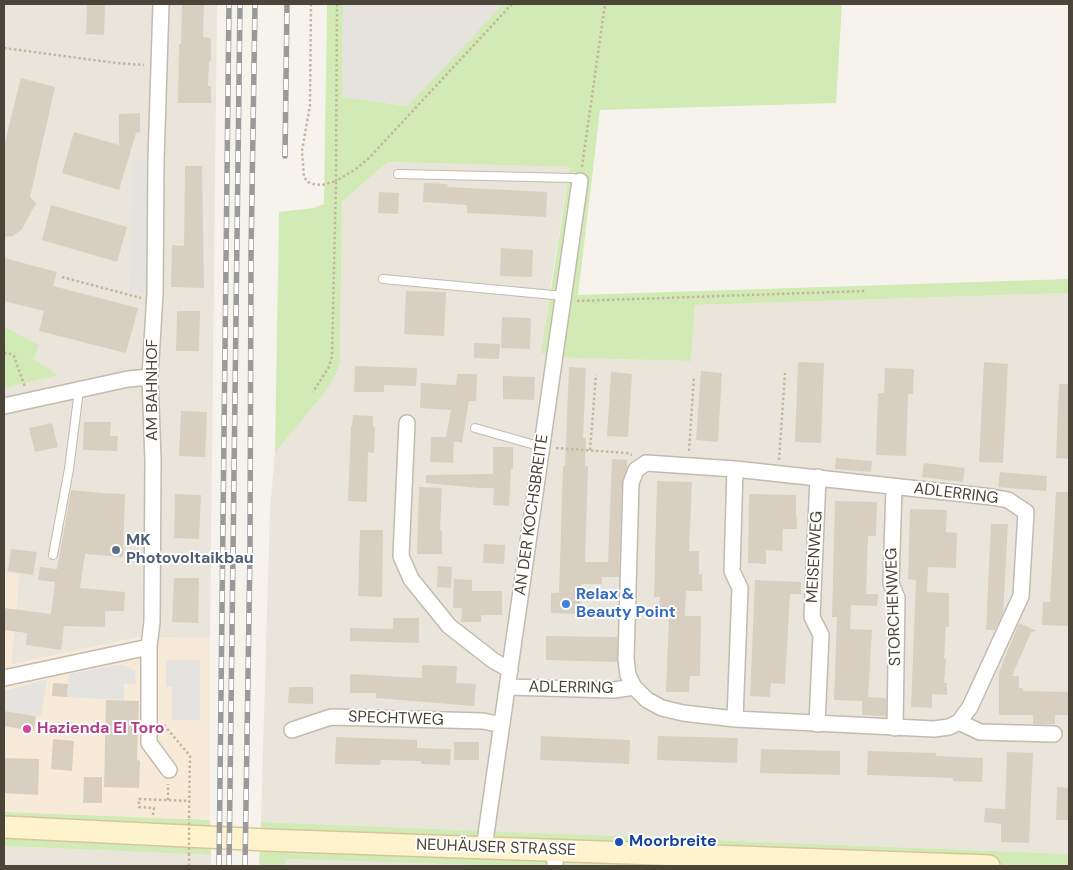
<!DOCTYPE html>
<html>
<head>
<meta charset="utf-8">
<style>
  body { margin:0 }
  #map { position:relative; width:1073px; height:870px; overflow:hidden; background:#f6f3ec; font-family:"DM Sans",sans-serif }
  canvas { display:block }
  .frame { position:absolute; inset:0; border:5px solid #4b4439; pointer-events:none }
</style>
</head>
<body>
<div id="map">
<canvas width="1073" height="870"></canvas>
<div class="frame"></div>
</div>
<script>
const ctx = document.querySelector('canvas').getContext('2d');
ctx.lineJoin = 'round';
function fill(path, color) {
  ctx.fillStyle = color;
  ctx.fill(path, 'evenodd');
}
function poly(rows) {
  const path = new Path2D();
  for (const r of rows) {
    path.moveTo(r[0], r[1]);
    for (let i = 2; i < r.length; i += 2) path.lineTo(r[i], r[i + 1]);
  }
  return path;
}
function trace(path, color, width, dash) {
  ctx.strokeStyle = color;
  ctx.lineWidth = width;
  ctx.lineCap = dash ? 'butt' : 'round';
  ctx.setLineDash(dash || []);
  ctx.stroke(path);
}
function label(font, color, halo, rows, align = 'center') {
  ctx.font = font + ' "DM Sans",sans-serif';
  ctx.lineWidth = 4;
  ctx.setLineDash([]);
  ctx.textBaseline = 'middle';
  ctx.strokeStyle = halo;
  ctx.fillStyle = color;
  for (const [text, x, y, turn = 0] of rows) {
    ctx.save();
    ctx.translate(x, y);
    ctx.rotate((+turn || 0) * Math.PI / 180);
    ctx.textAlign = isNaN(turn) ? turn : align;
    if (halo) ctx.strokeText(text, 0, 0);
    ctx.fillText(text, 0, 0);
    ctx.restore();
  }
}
fill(poly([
  [4,4,217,4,210,638,139,637,11,665,19,575,4,573],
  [388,162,570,167,550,289,542,353,571,358,691,361,695,305,1069,293,1069,854,261,822,270,508,275,453,325,392,340,362,342,202],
  [4,846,211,855,211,866,4,866],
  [285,859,508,866,285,866]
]), '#eae5da');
fill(poly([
  [4,573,19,575,11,664,139,637,210,638,210,820,4,812]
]), '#f7ead8');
fill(poly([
  [343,4,503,4,409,106,342,97]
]), '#e6e2dd');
fill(poly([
  [327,4,343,4,342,97,408,106,503,4,842,4,836,103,600,110,578,295,1069,279,1069,293,695,305,691,361,571,358,541,353,570,167,388,162,342,202,340,362,335,376,325,392,275,453,279,212,313,208,324,204],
  [4,327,39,345,33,359,58,375,4,388],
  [4,812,210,820,211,855,4,846],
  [261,822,1069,854,1069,866,508,866,286,859,285,866,259,866]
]), '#d2eab5');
fill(poly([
  [132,159,156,160,155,293,130,291],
  [166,660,200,660,200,720,172,720,172,687,166,687],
  [115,665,122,665,135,670,136,684,124,684,124,700,67,697,69,674],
  [47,679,41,716,4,711,4,691]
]), '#e5e3e0');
fill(poly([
  [87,4,105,4,104,35,86,34],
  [182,4,204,4,203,37,211,38,211,62,209,61,208,86,211,86,211,103,178,103,179,44,181,44],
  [21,78,55,87,30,197,36,203,22,229,13,236,4,237,4,146],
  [140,113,140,132,136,133,119,190,62,173,74,132,119,145,119,114],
  [185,166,202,166,204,288,171,287,172,245,184,246],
  [424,183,448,184,447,187,547,192,546,217,467,213,467,205,423,202],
  [379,192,399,193,398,214,378,213],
  [51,205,127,227,117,262,42,240],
  [501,248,533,250,532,277,500,276],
  [4,258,57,272,53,286,138,308,126,353,39,331,44,311,4,301],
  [406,291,446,292,444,336,404,334],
  [177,311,200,311,199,351,176,351],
  [502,317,531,318,530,349,501,348],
  [474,343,500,344,499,359,474,358],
  [798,362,824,363,821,443,795,442],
  [984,362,1008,364,1003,463,979,462],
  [355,366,417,368,416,386,384,385,384,392,354,392],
  [569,367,586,368,583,438,586,438,585,466,588,466,585,562,608,562,612,459,627,460,627,468,622,483,619,577,602,577,602,584,581,584,580,614,551,613,551,593,559,593,563,466,565,466],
  [885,368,914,369,913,394,908,394,906,456,876,455,878,393,884,393],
  [701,371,722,373,718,442,696,440],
  [611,372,632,374,628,437,607,436],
  [457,374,477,374,476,401,469,401,462,443,454,441,453,463,430,462,431,437,446,437,451,410,420,408,421,383,456,385],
  [503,376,535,377,534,400,503,399],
  [1059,384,1069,384,1069,459,1056,458],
  [181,411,207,412,205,457,179,456],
  [353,415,373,416,373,427,375,427,374,453,368,452,367,502,348,501,351,426,352,426],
  [84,422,111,422,110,436,118,436,117,451,83,450],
  [52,423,58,447,35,452,29,428],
  [493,447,513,447,513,469,511,469,509,506,493,505,494,488,478,488,426,483,426,475,493,474],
  [836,458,872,461,871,472,835,469],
  [924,463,965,468,963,482,922,477],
  [1000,472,1047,476,1046,491,998,487],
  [657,481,692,482,689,551,699,551,699,574,702,574,702,591,686,591,685,616,701,616,700,676,690,676,689,692,666,692,669,615,659,615,660,597,654,597],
  [419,487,442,488,440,530,442,530,442,554,417,554],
  [71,490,101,493,125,494,123,557,85,554,80,588,125,592,124,611,105,611,105,627,64,626,61,650,26,645,27,633,4,630,4,608,51,614,55,582,38,580,40,567,57,569],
  [1056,492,1069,492,1069,626,1042,625,1043,602,1050,602],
  [175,494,201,495,199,539,174,538],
  [749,494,796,495,796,517,797,517,797,529,783,529,782,551,766,550,766,564,748,563],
  [835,501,877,502,876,536,868,536,866,594,878,594,877,606,851,605,850,629,872,630,868,697,886,698,886,716,862,715,862,701,834,700,837,617,832,617],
  [910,509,947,510,946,532,957,533,956,568,928,567,927,592,949,593,949,627,946,627,944,659,946,659,944,683,947,683,947,695,932,694,932,708,911,707,916,580,908,579],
  [991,524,1008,524,1003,613,995,630,986,630],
  [360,530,383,530,382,597,358,596],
  [484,544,505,545,504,564,483,563],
  [11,549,37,552,33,575,8,571],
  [438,566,452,567,451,588,437,587],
  [174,578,199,578,198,623,172,622],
  [454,579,472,580,472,591,502,591,502,615,481,615,481,622,461,622,462,608,453,608],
  [755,580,801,582,801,594,790,594,785,684,771,683,770,697,750,696],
  [393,618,419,618,419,643,350,641,350,628,393,629],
  [1019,623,1037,631,1031,632,1012,676,1019,676,1019,688,1023,688,1023,691,1069,692,1069,715,1055,715,1055,724,1033,724,1033,715,999,715,999,672],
  [546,636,617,637,617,662,546,660],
  [422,665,457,666,456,683,476,684,474,706,376,698,376,693,350,693,350,674,422,678],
  [53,683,68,684,67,697,52,696],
  [289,687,313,687,313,704,288,703],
  [106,700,139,701,137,760,140,761,139,788,104,787],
  [4,711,36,716,34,731,4,726],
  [541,736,630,740,629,764,540,760],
  [658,736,738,738,737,763,657,760],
  [336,737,417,740,417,748,451,749,450,765,421,764,421,761,381,760,380,765,335,764],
  [53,739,74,741,72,771,51,769],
  [454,742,479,742,479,760,454,760],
  [761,749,840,751,840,775,760,773],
  [868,751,936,753,936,756,983,758,982,782,953,781,953,778,867,775],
  [1007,752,1033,753,1029,843,1001,842,1001,824,984,822,985,808,1005,809],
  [4,758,39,759,38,795,4,793],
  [84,777,102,777,102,803,83,803],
  [1057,787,1069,788,1069,820,1056,820]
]), '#d8cfc1');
const service = poly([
  [398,174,573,178,580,181],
  [383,279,564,296],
  [475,428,542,447],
  [53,555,69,469,79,390]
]);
const minor = poly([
  [161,4,156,160,155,293,150,377,153,461,152,622,149,647,149,743,169,770],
  [4,406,128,379,150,377],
  [407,423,401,556,411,579,449,626,494,661,510,670],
  [646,463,735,469,992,497,1008,500,1026,512,1021,596,970,707,959,722,949,727,934,729,735,719,683,713,662,708,647,700,634,687,628,675,626,659,631,483,636,470,646,463],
  [894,487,891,583,897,598,895,728],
  [4,678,149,647],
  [507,687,614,690,634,687],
  [735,719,740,588,732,571,735,469],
  [959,722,980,732,1054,734],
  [817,724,821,635,812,617,818,477],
  [292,730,331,717,483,721,502,725],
  [484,848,580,181],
  [555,866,555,850]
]);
const secondary = poly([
  [4,827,267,840,989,866]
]);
trace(service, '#c2bbae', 10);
trace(minor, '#c2bbae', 18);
trace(secondary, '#d6c79b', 24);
trace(poly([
  [311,4,310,105,302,151,304,177,308,182,313,184,322,185,336,181,332,356,329,367,313,392],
  [337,4,336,181,356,169,369,158,512,4],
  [4,48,116,63,144,65],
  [582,167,605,4],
  [62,277,141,298],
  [577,301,865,291],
  [4,353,9,353,14,356,25,387],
  [556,448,627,453,632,455],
  [590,450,596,375],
  [689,451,694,377],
  [779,460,785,373],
  [164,725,190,756,189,818],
  [168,800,168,784],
  [153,815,154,808,139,807,139,799,190,801],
  [189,866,189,855]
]), '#c4b79f', 2.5, [2.5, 2.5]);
trace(service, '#fff', 8);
trace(minor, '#fff', 15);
trace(secondary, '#fff3cd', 21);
const rail = poly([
  [285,156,287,4],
  [219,866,229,4],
  [229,866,240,4],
  [245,866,250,550,251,256,255,4]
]);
trace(rail, '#9a9a9a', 5.5);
trace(rail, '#fff', 4, [11]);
trace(poly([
  [189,855,189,819]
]), '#c4b79f', 2.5, [2.5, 2.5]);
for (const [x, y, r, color] of [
  [116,550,5,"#5c6f8a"],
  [566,604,5,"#3f7fe0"],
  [27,729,5,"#d1479c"],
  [619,842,5,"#1a4fb4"]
]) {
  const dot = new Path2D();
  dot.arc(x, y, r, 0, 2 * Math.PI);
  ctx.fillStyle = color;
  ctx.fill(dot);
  trace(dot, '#fff', 2);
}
label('16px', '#4b4439', '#fff', [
  ["AM BAHNHOF",153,390,-90],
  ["ADLERRING",956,494,7],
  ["AN DER KOCHSBREITE",532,515,-82],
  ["MEISENWEG",815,557,-87],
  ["STORCHENWEG",894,607,-92],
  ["ADLERRING",571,688,1],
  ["SPECHTWEG",396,719,2],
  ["NEUHÄUSER STRASSE",496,848,2]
]);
label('bold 16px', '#4e5e75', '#fff', [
  ["MK",126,541],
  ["Photovoltaikbau",126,559]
], 'left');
label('bold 16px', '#366cbe', '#fff', [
  ["Relax &",576,595],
  ["Beauty Point",576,613]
], 'left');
label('bold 16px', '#b23c85', '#fff', [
  ["Hazienda El Toro",37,729]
], 'left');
label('bold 16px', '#164399', '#fff', [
  ["Moorbreite",629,842]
], 'left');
</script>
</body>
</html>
